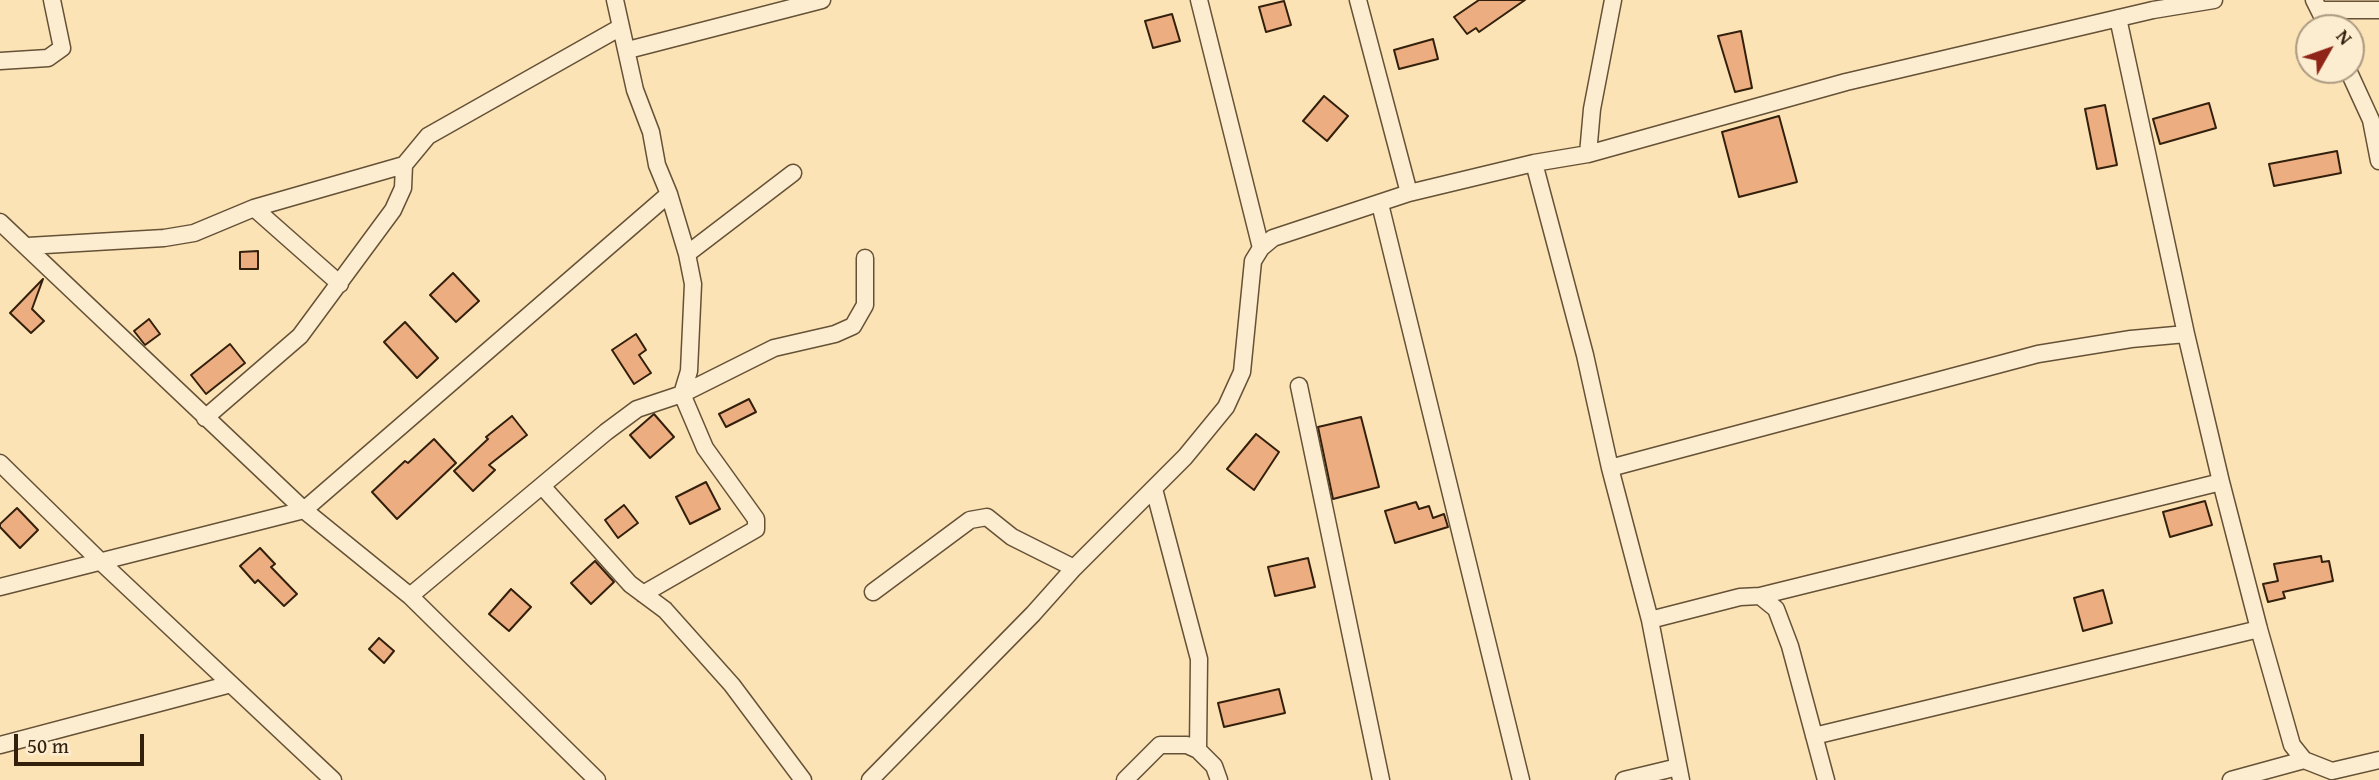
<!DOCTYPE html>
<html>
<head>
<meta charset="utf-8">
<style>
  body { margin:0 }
  #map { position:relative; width:2379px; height:780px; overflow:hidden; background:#fce3b6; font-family:"Gentium Book Plus",serif }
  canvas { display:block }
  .north { position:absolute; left:2295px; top:14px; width:70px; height:70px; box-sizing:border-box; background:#fdedd0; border:2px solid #ac9b82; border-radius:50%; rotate:50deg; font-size:19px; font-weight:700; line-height:28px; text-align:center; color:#33200c }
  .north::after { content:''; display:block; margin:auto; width:24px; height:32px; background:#8f2418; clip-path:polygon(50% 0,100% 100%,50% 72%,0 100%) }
  .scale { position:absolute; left:14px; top:734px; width:130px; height:32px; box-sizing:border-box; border:4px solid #33200c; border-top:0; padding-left:9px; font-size:21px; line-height:24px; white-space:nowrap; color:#33200c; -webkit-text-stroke:5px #fdedd0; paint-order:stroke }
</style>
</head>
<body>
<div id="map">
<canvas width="2379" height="780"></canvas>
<div class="north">N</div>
<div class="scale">50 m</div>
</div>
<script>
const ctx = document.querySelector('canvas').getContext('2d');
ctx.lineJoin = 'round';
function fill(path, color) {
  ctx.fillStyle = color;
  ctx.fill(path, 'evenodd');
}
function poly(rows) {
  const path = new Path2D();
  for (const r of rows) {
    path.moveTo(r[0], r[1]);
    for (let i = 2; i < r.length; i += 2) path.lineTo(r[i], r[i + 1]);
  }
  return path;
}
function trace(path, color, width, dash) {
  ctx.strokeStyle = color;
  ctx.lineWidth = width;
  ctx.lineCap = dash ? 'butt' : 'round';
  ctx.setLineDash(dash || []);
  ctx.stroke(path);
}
const building = poly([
  [1479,0,1525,0,1479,32,1476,28,1467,34,1454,17,1479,0],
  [1284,1,1291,25,1266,32,1259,7,1284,1],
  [1172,14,1180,41,1153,48,1145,21,1172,14],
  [1741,31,1752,88,1735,92,1718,36,1741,31],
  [1433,39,1438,59,1399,69,1394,50,1433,39],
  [1324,96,1348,116,1327,141,1303,121,1324,96],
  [2209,103,2216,128,2160,144,2153,119,2209,103],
  [2105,105,2117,165,2097,169,2085,109,2105,105],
  [1779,116,1797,182,1739,197,1722,132,1779,116],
  [2337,151,2341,173,2274,186,2269,164,2337,151],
  [258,251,258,269,240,269,240,252,258,251],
  [453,273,479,301,456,322,430,295,453,273],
  [43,279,32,309,44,321,31,333,10,313,43,279],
  [149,319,160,334,145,345,134,331,149,319],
  [405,322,438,358,417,378,384,342,405,322],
  [636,334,646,350,639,355,651,373,634,384,612,350,636,334],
  [230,344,245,363,206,394,191,375,230,344],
  [749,399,756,412,726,427,719,414,749,399],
  [654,414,674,437,650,458,630,435,654,414],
  [512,416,527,435,489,465,495,470,473,491,454,471,488,439,486,437,512,416],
  [1361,417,1379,487,1333,499,1318,427,1361,417],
  [1256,434,1279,452,1254,490,1227,469,1256,434],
  [434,439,456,463,397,519,372,492,405,461,408,463,434,439],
  [706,482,720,509,690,524,676,497,706,482],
  [2205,501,2212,525,2170,537,2163,512,2205,501],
  [1416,502,1419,509,1429,506,1433,518,1444,514,1448,527,1395,543,1385,511,1416,502],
  [624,505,638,523,618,538,605,520,624,505],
  [17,508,38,530,20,548,0,527,0,524,17,508],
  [260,548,275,564,271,567,297,594,284,606,258,580,255,583,240,566,260,548],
  [2321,556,2322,562,2329,561,2333,581,2283,592,2285,598,2268,602,2263,584,2278,581,2274,564,2321,556],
  [1308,558,1315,587,1275,596,1268,567,1308,558],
  [595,561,614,582,591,604,571,583,595,561],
  [511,589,531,607,509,631,489,614,511,589],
  [2103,590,2112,623,2083,631,2074,598,2103,590],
  [379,638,394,651,384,663,369,649,379,638],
  [1279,689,1285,713,1224,727,1218,703,1279,689]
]);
fill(building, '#ecae80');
trace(building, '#33200c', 2);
const street = poly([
  [1199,0,1261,248],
  [1358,0,1409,193],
  [2314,0,2328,28],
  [2319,10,2379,10],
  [2118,18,2186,334,2221,482,2259,629,2292,745,2304,760,2332,771,2379,760],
  [628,50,822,0],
  [0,61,48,58,62,48,52,0],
  [2348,70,2371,120,2379,161],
  [1588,154,1846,82,2153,10,2214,0],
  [1534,163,1585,355,1610,468,1650,620,1681,780],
  [1380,204,1521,780],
  [254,208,340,284],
  [0,222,304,510,410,596,597,780],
  [28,246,164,238,194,233,254,208,404,165],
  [687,254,793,173],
  [1299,386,1381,780],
  [205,418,300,336,393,210,403,188,404,165,428,136,621,27],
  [0,463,100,561,333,780],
  [1610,468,2038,354,2131,339,2186,334],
  [542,486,630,584,665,610,732,685,803,780],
  [1154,489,1199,659,1198,750],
  [0,587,304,510,669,194],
  [873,592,970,520,987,517,1012,537,1074,568],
  [643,594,756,529,756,519,705,448,682,394,774,348,835,334,853,326,865,305,865,258],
  [410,596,606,432,637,409,682,394,689,371,693,284,687,254,669,194,657,165,651,132,635,90,615,0],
  [1760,596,2221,482],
  [1650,620,1740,597,1760,596,1776,609,1790,646,1826,780],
  [1814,736,2259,629],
  [0,745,231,684],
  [870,780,1033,614,1074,568,1185,457,1226,407,1242,372,1253,261,1261,248,1273,238,1409,193,1534,163,1588,154,1592,109,1613,0],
  [1125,780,1160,745,1187,745,1198,750,1214,766,1219,780],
  [1624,780,1678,767],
  [2231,780,2304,760]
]);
trace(street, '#655136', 19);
trace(street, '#fdedd0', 16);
</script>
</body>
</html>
